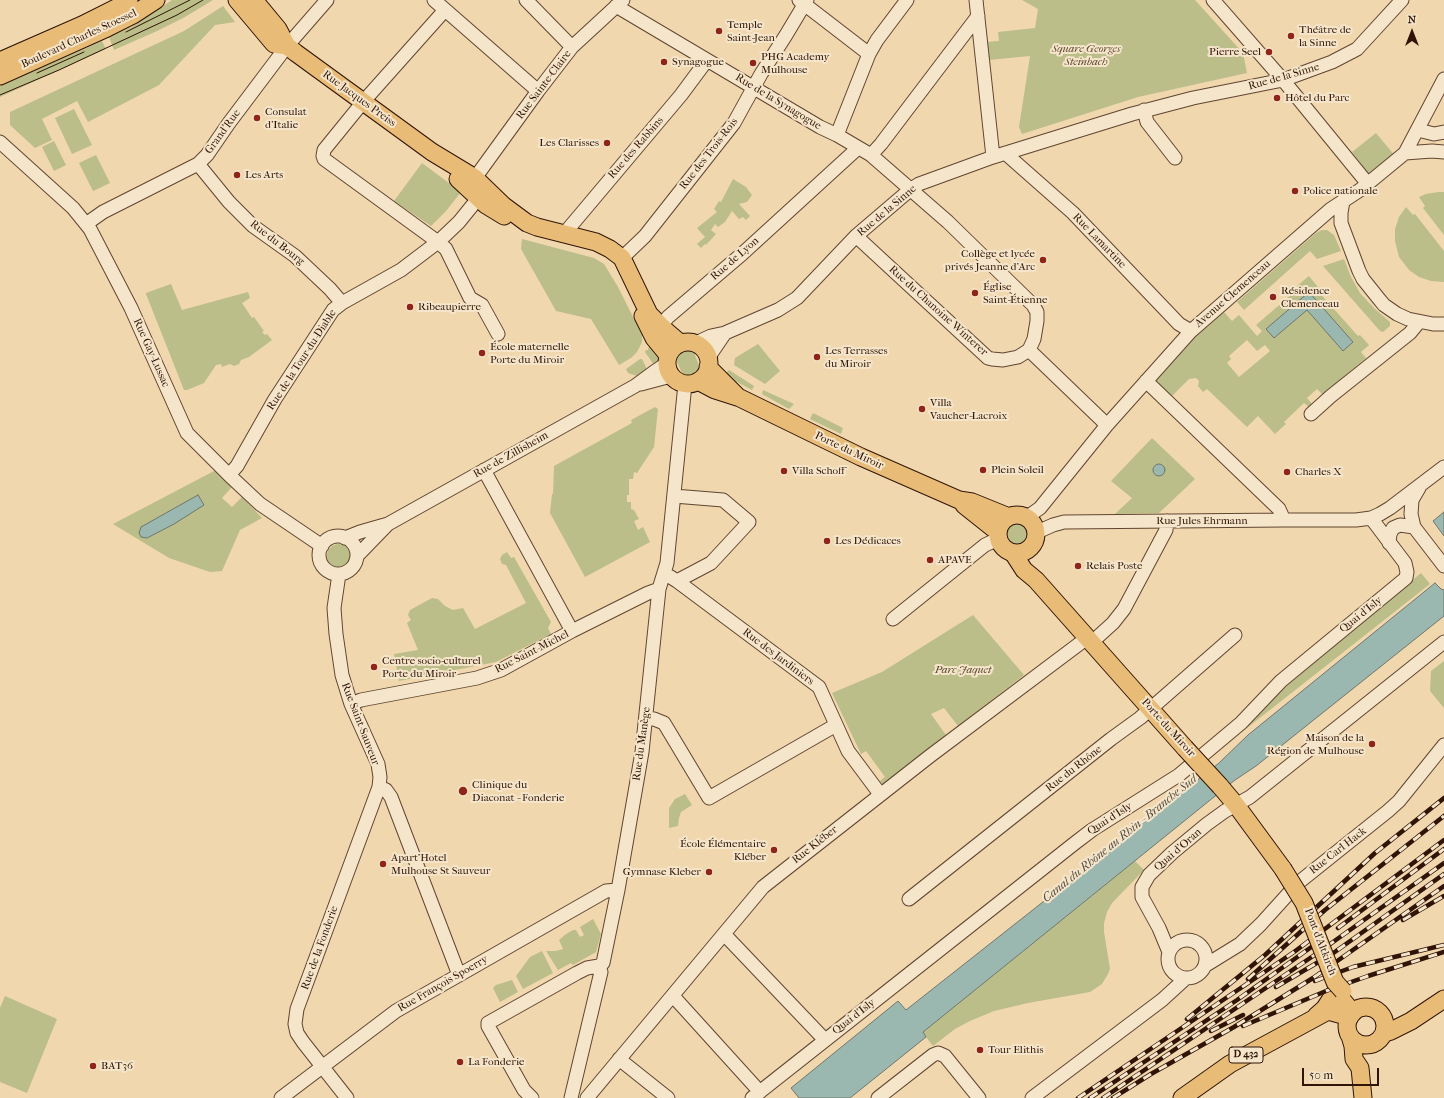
<!DOCTYPE html>
<html>
<head>
<meta charset="utf-8">
<style>
  body { margin:0 }
  #map { position:relative; width:1444px; height:1098px; overflow:hidden; background:#f0d7ae; font-family:"IM FELL French Canon",serif }
  canvas { display:block }
  .north { position:absolute; left:1392px; top:12px; width:40px; height:40px; -webkit-text-stroke:3px #f5e5ca; paint-order:stroke; rotate:0deg; font-size:11px; font-weight:700; line-height:16px; text-align:center; color:#301407 }
  .north::after { content:''; display:block; margin:auto; width:14px; height:18px; background:#301407; clip-path:polygon(50% 0,100% 100%,50% 72%,0 100%) }
  .scale { position:absolute; left:1302px; top:1068px; width:77px; height:18px; box-sizing:border-box; border:2px solid #301407; border-top:0; padding-left:5px; font-size:12px; line-height:14px; white-space:nowrap; color:#301407; -webkit-text-stroke:3px #f5e5ca; paint-order:stroke }
</style>
</head>
<body>
<div id="map">
<canvas width="1444" height="1098"></canvas>
<div class="north">N</div>
<div class="scale">50 m</div>
</div>
<script>
const ctx = document.querySelector('canvas').getContext('2d');
ctx.lineJoin = 'round';
function fill(path, color) {
  ctx.fillStyle = color;
  ctx.fill(path, 'evenodd');
}
function poly(rows) {
  const path = new Path2D();
  for (const r of rows) {
    if (r.length === 3) {
      path.moveTo(r[0] + r[2], r[1]);
      path.arc(r[0], r[1], r[2], 0, 2 * Math.PI);
      continue;
    }
    path.moveTo(r[0], r[1]);
    for (let i = 2; i < r.length; i += 2) path.lineTo(r[i], r[i + 1]);
  }
  return path;
}
function trace(path, color, width, dash) {
  ctx.strokeStyle = color;
  ctx.lineWidth = width;
  ctx.lineCap = dash ? 'butt' : 'round';
  ctx.setLineDash(dash || []);
  ctx.stroke(path);
}
function label(font, color, halo, rows, align = 'center') {
  ctx.font = font + ' "IM FELL French Canon",serif';
  ctx.lineWidth = 4;
  ctx.setLineDash([]);
  ctx.textBaseline = 'middle';
  ctx.strokeStyle = halo;
  ctx.fillStyle = color;
  for (const [text, x, y, turn = 0] of rows) {
    ctx.save();
    ctx.translate(x, y);
    ctx.rotate((+turn || 0) * Math.PI / 180);
    ctx.textAlign = isNaN(turn) ? turn : align;
    if (halo) ctx.strokeText(text, 0, 0);
    ctx.fillText(text, 0, 0);
    ctx.restore();
  }
}
fill(poly([
  [172,0,213,0,185,17,157,31,114,50,109,37,132,27],
  [1022,0,1195,0,1243,53,1247,73,1138,97,1022,134,1019,127,1030,56,989,60,987,42,999,41,998,32,1035,28,1038,9],
  [223,6,235,22,215,25,159,85,88,122,77,101,42,119,52,140,35,148,10,125,10,112,184,31],
  [102,41,106,49,0,97,0,86],
  [74,109,92,145,72,154,55,118],
  [1376,133,1396,157,1371,177,1352,152],
  [54,141,66,165,54,171,42,147],
  [96,155,110,183,93,191,79,163],
  [422,163,461,192,446,211,431,226,394,201],
  [733,179,746,187,752,195,747,202,739,204,750,216,746,220,743,217,739,219,732,211,725,222,718,227,715,224,711,230,716,234,706,245,705,244,701,248,697,244,705,237,697,228,717,212,714,209,719,201,721,202],
  [1438,192,1444,192,1444,235,1423,208,1425,206,1419,197,1426,194],
  [1406,207,1413,215,1415,214,1444,251,1444,282,1431,281,1419,277,1409,270,1399,257,1395,241,1395,229,1399,217],
  [1322,230,1327,230,1334,235,1341,251,1317,259,1310,251,1244,310,1237,302,1316,233],
  [522,239,594,258,604,264,618,287,642,335,642,342,637,352,631,358,619,365,591,319,556,311,521,249],
  [1344,259,1351,277,1360,293,1375,309,1390,322,1390,326,1383,332,1380,331,1323,266],
  [1309,276,1318,287,1316,289,1358,336,1360,335,1369,345,1361,352,1366,358,1329,389,1323,395,1317,389,1307,398,1313,405,1310,408,1304,403,1284,422,1286,424,1275,434,1258,416,1247,427,1207,389,1203,392,1198,386,1199,381,1196,378,1189,379,1171,397,1155,382,1195,337,1224,312,1232,321,1239,315,1257,336,1262,331,1256,325,1299,288,1297,286],
  [1247,340,1257,351,1265,345,1270,351,1239,377,1227,363,1231,359,1229,356],
  [171,284,182,310,248,292,250,298,242,303,252,318,254,317,264,331,262,332,265,335,267,334,272,340,249,357,241,360,239,364,234,366,230,364,222,367,221,364,216,365,204,383,187,390,184,390,146,294,146,293],
  [653,344,660,354,658,361,654,365,645,352,646,350,648,350,649,346],
  [758,344,780,371,765,384,734,365,735,358],
  [683,351,690,351,694,353,699,365,698,370,694,374,689,376,684,375,681,371,677,362,677,357],
  [640,359,642,359,647,369,637,376,628,373,626,369],
  [729,370,754,386,752,390,724,375],
  [763,390,794,404,789,409,762,394],
  [655,407,658,409,654,447,637,473,634,472,633,479,629,479,629,495,627,495,627,502,631,502,631,509,634,510,639,519,634,521,638,530,643,527,650,542,585,577,550,513,552,494,553,494,554,466,632,423,631,420],
  [813,413,843,428,841,434,810,419],
  [1152,438,1195,479,1159,513,1115,514,1132,498,1111,481],
  [216,470,232,487,222,498,232,507,242,497,262,518,240,530,222,571,210,572,169,558,113,524],
  [1017,535,18],
  [339,556,12],
  [507,552,511,558,514,557,551,622,548,628,551,634,496,662,399,681,394,654,418,650,407,623,411,620,408,615,410,610,432,598,438,599,445,606,453,610,463,608,475,629,526,603,506,565,502,564,500,559,502,555],
  [1421,573,1430,584,1247,728,1264,705],
  [973,615,1024,675,958,726,944,708,931,714,946,735,883,785,880,781,885,777,866,751,861,754,832,693,882,672],
  [1444,661,1444,708,1430,691,1431,671],
  [685,794,692,805,681,812,679,818,678,826,669,828,669,808,675,799],
  [1135,861,1144,870,1112,903,1107,912,1104,923,1104,932,1110,969,1108,974,1102,984,1090,992,1028,1003,994,1011,970,1021,955,1029,933,1046,922,1032],
  [593,919,601,934,596,952,573,965,571,963,558,970,546,951,556,951,563,949,559,940,566,934,573,930,576,930,580,937,584,935,580,927],
  [542,951,553,973,523,989,516,976,530,957],
  [512,980,518,992,500,1002,493,988,496,985],
  [5,996,57,1019,27,1093,0,1082,0,1008]
]), '#bbbe89');
const water = poly([
  [1309,292,1353,342,1343,351,1307,310,1274,338,1266,329,1309,292],
  [1159,470,6],
  [198,495,204,505,174,524,147,538,141,537,139,533,141,527,198,495],
  [1444,512,1444,536,1433,521,1444,512],
  [1435,583,1441,589,1444,590,1444,616,1256,766,1235,780,923,1032,926,1037,850,1098,799,1098,791,1088,898,1001,906,1010,1219,763,1248,735,1435,583]
]);
fill(water, '#9bb8b0');
trace(water, '#70766c', 1);
const minor = poly([
  [434,0,538,91],
  [526,0,572,47],
  [799,0,869,54],
  [976,0,993,157],
  [1213,0,1283,80,1368,184],
  [616,6,820,127,837,135,871,155,948,222,1033,305,1037,312,1037,321,1034,339,1029,350],
  [445,10,363,102,324,150,323,156,324,159,438,242,446,249,470,298,482,305,498,334],
  [1144,110,1147,122,1175,158],
  [1418,130,1434,134,1444,132],
  [837,135,869,54,877,40,907,0],
  [0,142,73,208,90,229,131,308,187,433,229,475,260,504,322,546],
  [1005,153,1073,213,1179,324,1191,331],
  [1405,153,1432,151,1444,152],
  [871,155,881,144,978,16],
  [198,164,229,202,253,226,295,256,330,289,342,303],
  [475,178,538,91,572,47,623,0],
  [1343,201,1341,213,1341,223,1359,271,1363,279,1379,299,1384,305,1397,314,1408,319,1433,324,1444,324],
  [86,224,103,212,198,164,207,155,229,123,287,46,327,0],
  [564,234,681,95,707,60],
  [856,236,988,358,992,359,1003,360,1018,357,1029,350],
  [622,258,645,236,734,123,761,74,786,35,807,0],
  [661,326,668,317,742,254,858,148],
  [696,343,711,336,725,333,778,310,797,298,856,236,911,189,919,184,993,157,1132,114,1193,98,1283,80,1332,62,1357,49,1402,0],
  [1029,350,1107,425],
  [708,358,725,333],
  [1146,381,1279,509,1284,520],
  [641,384,671,376],
  [1311,414,1331,396,1410,333,1419,322],
  [484,470,572,631],
  [229,475,237,466,275,399,333,310,342,303,401,270,438,242,459,222,484,191],
  [1419,488,1412,500,1411,514,1414,527,1444,566],
  [674,496,723,500,749,522,711,563,677,581],
  [1026,518,1040,508,1107,425,1191,331,1331,209,1360,190,1405,153,1444,79],
  [1035,533,1053,525,1064,522,1284,520,1356,520,1371,518,1380,514,1390,508,1444,467],
  [338,555,19],
  [345,538,360,532,388,524,635,386,654,372,666,364],
  [1389,543,1390,534,1393,528,1400,525,1414,527],
  [357,556,387,525],
  [664,573,677,581,819,687,848,751,880,794],
  [339,574,334,608,336,634,342,675,351,704,378,764,380,777,379,787,297,1009,295,1024,297,1033,303,1042,347,1098],
  [893,619,985,545,998,539],
  [1091,643,1113,623,1124,609,1166,530,1167,521],
  [351,704,361,700,477,678,501,670,572,631,648,593,659,589],
  [646,718,654,719,664,723,709,798,836,725],
  [379,787,386,790,391,797,459,975],
  [909,899,1111,739,1140,718,1235,635],
  [724,934,825,1040],
  [1187,959,19],
  [1169,952,1159,928,1142,897,1142,887,1149,875,1172,853,1207,824,1225,811,1250,797,1444,642],
  [1206,965,1240,944,1261,924,1298,883,1388,811,1399,801,1444,745],
  [599,966,603,963,618,890,642,752,659,589,667,563,685,384],
  [673,996,760,1092],
  [619,1059,668,1098],
  [281,1098,396,1011,606,891,618,890],
  [532,1098,524,1090,488,1026,488,1023,577,973,587,968,599,966],
  [571,1098,601,972,599,966],
  [587,1098,763,887,930,756,1087,638],
  [752,1098,1075,843,1092,830,1179,775,1241,723,1281,681,1406,578,1407,572,1405,563,1371,518],
  [878,1098,933,1055,938,1053,945,1056,979,1098],
  [1032,1098,1162,1000,1185,979]
]);
const major = poly([
  [237,0,274,44,287,46],
  [254,0,278,29,287,46,296,53,432,152,475,178,504,206,527,223,537,227,596,242,610,249,622,258,649,314,666,331,680,343],
  [0,61,82,25,120,6,129,0],
  [0,76,107,28,133,15,156,0],
  [458,179,486,205,504,216],
  [643,316,654,338,668,355],
  [688,363,21],
  [708,367,738,397],
  [698,381,715,390,740,398,861,457,959,500,972,502,1009,517],
  [964,505,998,532],
  [1017,534,19],
  [1013,553,1024,570,1036,580,1185,748],
  [1220,786,1236,805,1283,869],
  [1366,1026,19],
  [1316,1016,1325,1008,1334,994,1344,1002,1353,1013],
  [1384,1033,1391,1031,1411,1021,1444,999],
  [1350,1036,1353,1046,1354,1059,1360,1068,1363,1098],
  [1182,1098,1230,1064,1328,1011,1350,1017]
]);
trace(minor, '#604531', 15);
trace(major, '#301407', 19);
trace(minor, '#f5e5ca', 13);
trace(major, '#e8bc77', 17);
trace(poly([
  [126,32,190,0],
  [37,73,84,52],
  [0,95,59,70,177,15,203,0]
]), '#301407', 1);
const rail = poly([
  [1403,920,1444,896],
  [1338,928,1444,849],
  [1248,979,1325,910,1444,816],
  [1315,981,1353,967,1444,945],
  [1276,987,1332,954,1444,874],
  [1187,1019,1265,955,1375,853,1444,798],
  [1243,1026,1326,991,1368,976,1444,952],
  [1211,1031,1243,1015],
  [1078,1098,1294,952,1444,840],
  [1090,1098,1237,1000,1324,938],
  [1103,1098,1319,952,1444,863],
  [1113,1098,1151,1074,1234,1027,1313,978,1444,886]
]);
trace(rail, '#301407', 4.5);
trace(rail, '#f5e5ca', 3, [9]);
const majorBridge = poly([
  [1185,748,1220,786],
  [1283,869,1304,903,1335,982,1343,991]
]);
trace(majorBridge, '#301407', 19, []);
trace(majorBridge, '#e8bc77', 17);
for (const [x, y, r, color] of [
  [719,31,4,"#8f2418"],
  [1291,36,4,"#8f2418"],
  [1269,52,4,"#8f2418"],
  [664,62,4,"#8f2418"],
  [753,63,4,"#8f2418"],
  [1277,98,4,"#8f2418"],
  [257,118,4,"#8f2418"],
  [607,143,4,"#8f2418"],
  [237,175,4,"#8f2418"],
  [1295,191,4,"#8f2418"],
  [1043,260,4,"#8f2418"],
  [975,293,4,"#8f2418"],
  [1273,297,4,"#8f2418"],
  [410,307,4,"#8f2418"],
  [482,353,4,"#8f2418"],
  [817,357,4,"#8f2418"],
  [922,409,4,"#8f2418"],
  [983,470,4,"#8f2418"],
  [784,471,4,"#8f2418"],
  [1287,472,4,"#8f2418"],
  [827,541,4,"#8f2418"],
  [930,560,4,"#8f2418"],
  [1078,566,4,"#8f2418"],
  [374,667,4,"#8f2418"],
  [1372,744,4,"#8f2418"],
  [463,791,5,"#8f2418"],
  [774,850,4,"#8f2418"],
  [383,864,4,"#8f2418"],
  [709,872,4,"#8f2418"],
  [980,1050,4,"#8f2418"],
  [460,1062,4,"#8f2418"],
  [93,1066,4,"#8f2418"]
]) {
  const dot = new Path2D();
  dot.arc(x, y, r, 0, 2 * Math.PI);
  ctx.fillStyle = color;
  ctx.fill(dot);
  trace(dot, '#f5e5ca', 1.5);
}
for (const [x, y, w] of [
  [1246,1055,34]
]) {
  const box = new Path2D();
  box.roundRect(x - w / 2, y - 8, w, 16, 3);
  ctx.fillStyle = '#f5e5ca';
  ctx.fill(box);
  trace(box, '#301407', 1);
}
label('bold 10px', '#301407', null, [
  ["D 432",1246,1055]
]);
label('11px', '#301407', '#f5e5ca', [
  ["Temple",727,25],
  ["Saint-Jean",727,38],
  ["Théâtre de",1299,30],
  ["la Sinne",1299,43],
  ["Pierre Seel",1261,52,"right"],
  ["PHG Academy",761,57],
  ["Mulhouse",761,70],
  ["Synagogue",672,62],
  ["Hôtel du Parc",1285,98],
  ["Consulat",265,112],
  ["d'Italie",265,125],
  ["Les Clarisses",599,143,"right"],
  ["Les Arts",245,175],
  ["Police nationale",1303,191],
  ["Collège et lycée",1035,254,"right"],
  ["privés Jeanne d'Arc",1035,267,"right"],
  ["Église",983,287],
  ["Saint-Étienne",983,300],
  ["Résidence",1281,291],
  ["Clemenceau",1281,304],
  ["Ribeaupierre",418,307],
  ["École maternelle",490,347],
  ["Porte du Miroir",490,360],
  ["Les Terrasses",825,351],
  ["du Miroir",825,364],
  ["Villa",930,403],
  ["Vaucher-Lacroix",930,416],
  ["Plein Soleil",991,470],
  ["Villa Schoff",792,471],
  ["Charles X",1295,472],
  ["Les Dédicaces",835,541],
  ["APAVE",938,560],
  ["Relais Poste",1086,566],
  ["Centre socio-culturel",382,661],
  ["Porte du Miroir",382,674],
  ["Maison de la",1364,738,"right"],
  ["Région de Mulhouse",1364,751,"right"],
  ["Clinique du",472,785],
  ["Diaconat - Fonderie",472,798],
  ["École Élémentaire",766,844,"right"],
  ["Kléber",766,857,"right"],
  ["Apart'Hotel",391,858],
  ["Mulhouse St Sauveur",391,871],
  ["Gymnase Kleber",701,872,"right"],
  ["Tour Elithis",988,1050],
  ["La Fonderie",468,1062],
  ["BAT36",101,1066]
], 'left');
label('11px', '#301407', '#f5e5ca', [
  ["Boulevard Charles Stoessel",79,39,-25],
  ["Rue de la Sinne",1284,77,-16],
  ["Rue Sainte-Claire",544,85,-53],
  ["Rue Jacques Preiss",359,99,36],
  ["Rue de la Synagogue",778,102,31],
  ["Grand'Rue",223,132,-54],
  ["Rue des Rabbins",636,148,-49],
  ["Rue des Trois-Rois",709,154,-52],
  ["Rue de la Sinne",887,211,-40],
  ["Rue Lamartine",1099,241,46],
  ["Rue du Bourg",277,243,38],
  ["Rue de Lyon",735,259,-41],
  ["Avenue Clemenceau",1233,294,-41],
  ["Rue du Chanoine Winterer",938,311,42],
  ["Rue Gay-Lussac",151,353,66],
  ["Rue de la Tour-du-Diable",302,360,-57],
  ["Porte du Miroir",849,451,25],
  ["Rue de Zillisheim",511,455,-29],
  ["Rue Jules Ehrmann",1202,521],
  ["Quai d'Isly",1361,615,-39],
  ["Rue Saint-Michel",532,652,-27],
  ["Rue des Jardiniers",778,657,37],
  ["Rue Saint-Sauveur",360,724,69],
  ["Porte du Miroir",1168,728,48],
  ["Rue du Manège",642,744,-82],
  ["Rue du Rhône",1074,769,-38],
  ["Quai d'Isly",1110,819,-33],
  ["Rue Kléber",815,845,-38],
  ["Quai d'Oran",1178,850,-41],
  ["Rue Carl Hack",1338,851,-38],
  ["Pont d'Altkirch",1320,942,69],
  ["Rue de la Fonderie",320,948,-70],
  ["Rue François Spoerry",443,984,-30],
  ["Quai d'Isly",854,1017,-38]
]);
label('italic 11px', '#5a472e', '#f5e5ca', [
  ["Square Georges",1086,49],
  ["Steinbach",1086,62],
  ["Parc Jaquet",963,670]
]);
label('italic 12px', '#554d42', '#f5e5ca', [
  ["Canal du Rhône au Rhin - Branche Sud",1120,839,-39]
]);
</script>
</body>
</html>
